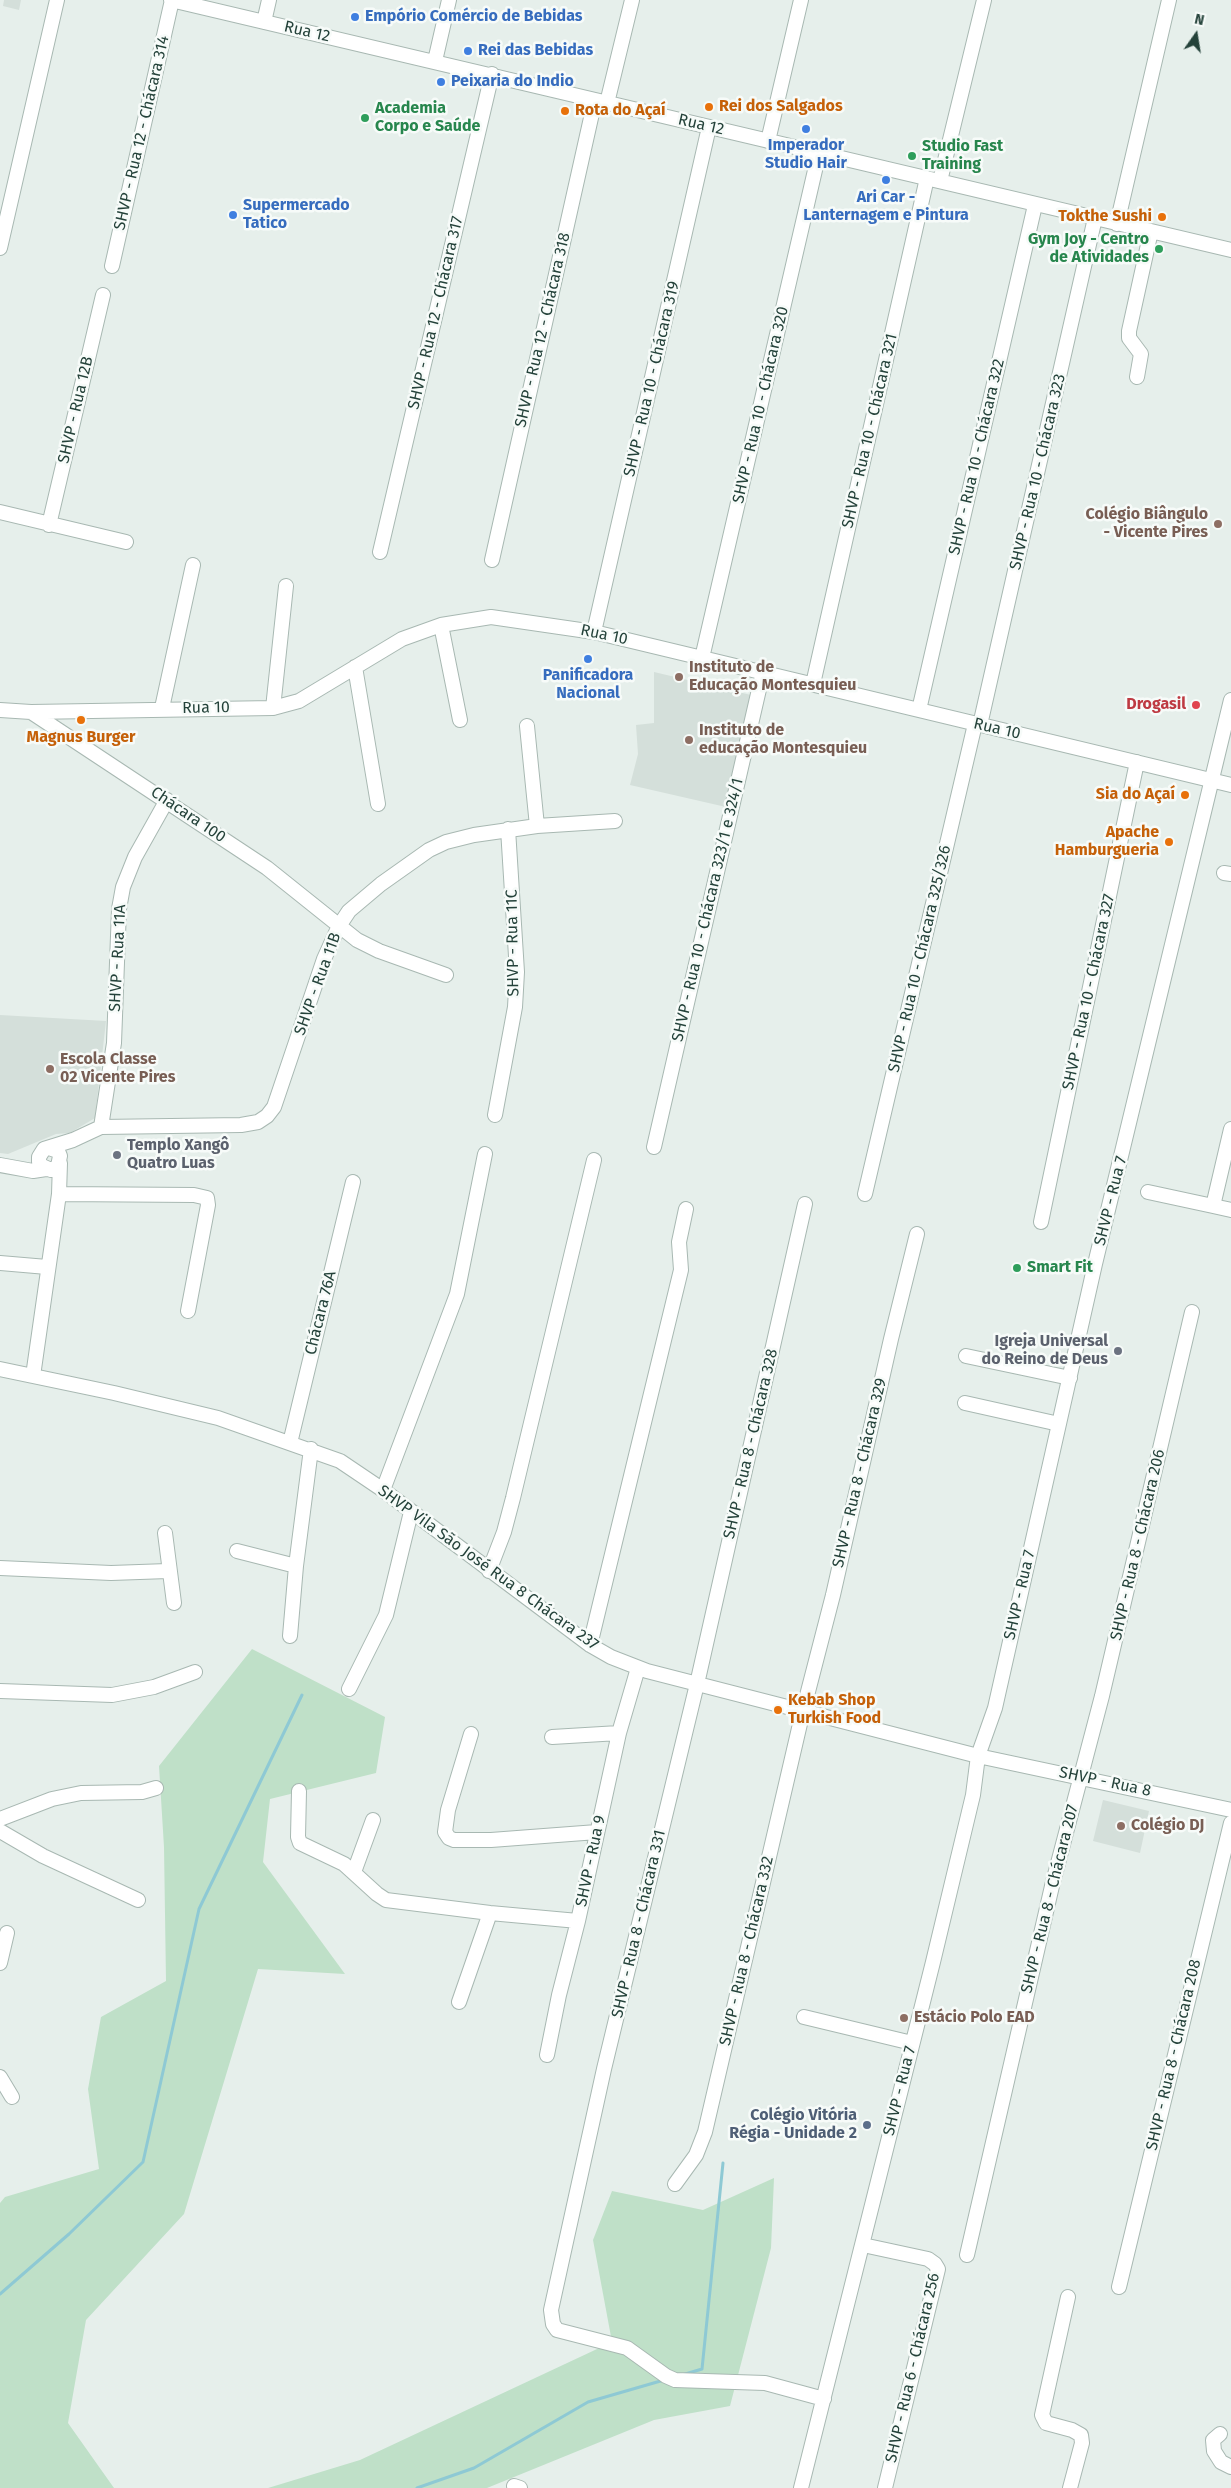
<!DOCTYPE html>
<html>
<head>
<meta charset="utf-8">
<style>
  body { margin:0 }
  #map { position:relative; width:1231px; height:2488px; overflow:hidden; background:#e6efeb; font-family:"Fira Sans",sans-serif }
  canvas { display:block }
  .north { position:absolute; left:1171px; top:10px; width:50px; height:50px; -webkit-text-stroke:4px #f7fbf9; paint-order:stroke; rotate:13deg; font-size:14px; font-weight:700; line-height:20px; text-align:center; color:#24423a }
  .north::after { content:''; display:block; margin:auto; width:18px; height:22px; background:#24423a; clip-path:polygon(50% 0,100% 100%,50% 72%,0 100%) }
</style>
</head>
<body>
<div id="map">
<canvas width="1231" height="2488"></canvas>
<div class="north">N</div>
</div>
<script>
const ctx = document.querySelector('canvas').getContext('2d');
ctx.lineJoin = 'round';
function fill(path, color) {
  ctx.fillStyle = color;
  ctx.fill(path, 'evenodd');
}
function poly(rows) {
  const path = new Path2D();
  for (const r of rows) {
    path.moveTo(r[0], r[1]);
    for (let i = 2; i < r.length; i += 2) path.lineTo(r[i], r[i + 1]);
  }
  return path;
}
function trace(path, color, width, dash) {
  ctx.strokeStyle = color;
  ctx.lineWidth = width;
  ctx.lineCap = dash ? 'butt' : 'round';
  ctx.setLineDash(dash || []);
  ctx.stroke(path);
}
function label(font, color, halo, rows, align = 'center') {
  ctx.font = font + ' "Fira Sans",sans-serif';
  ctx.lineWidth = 5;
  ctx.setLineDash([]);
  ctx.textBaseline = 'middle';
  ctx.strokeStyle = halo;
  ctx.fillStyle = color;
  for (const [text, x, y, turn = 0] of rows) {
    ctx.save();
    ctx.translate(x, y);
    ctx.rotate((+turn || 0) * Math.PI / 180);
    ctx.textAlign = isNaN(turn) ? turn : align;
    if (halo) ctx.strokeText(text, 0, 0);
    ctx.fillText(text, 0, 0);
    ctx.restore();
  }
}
fill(poly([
  [4,0,21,0,19,10,3,6],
  [654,672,751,695,726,807,630,785,638,754,636,725,654,723],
  [0,1015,106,1021,95,1118,70,1133,56,1134,8,1154,0,1153],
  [1103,1800,1149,1811,1140,1853,1093,1841]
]), '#d4dfda');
fill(poly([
  [252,1649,385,1717,376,1773,270,1799,263,1862,345,1974,258,1969,184,2214,86,2320,68,2423,114,2488,0,2488,0,2203,5,2197,99,2169,88,2089,101,2017,166,1981,164,1847,159,1766],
  [774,2178,771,2248,730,2406,654,2420,487,2488,268,2488,360,2460,612,2342,593,2240,612,2191,703,2210]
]), '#bfe0c8');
trace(poly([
  [0,2294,69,2234,143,2162,199,1909,302,1695],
  [682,2375,702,2369,723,2163],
  [417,2488,474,2468,588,2402,664,2380]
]), '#8ec9d4', 3);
const minor = poly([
  [171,0,1231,250],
  [264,22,269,0],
  [435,61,449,0],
  [607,103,632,0],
  [768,141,801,0],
  [940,181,984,0],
  [1117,224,1169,0],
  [0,248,57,0],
  [112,266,172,0],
  [1137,377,1141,354,1129,338,1129,331,1151,231],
  [0,512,126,542],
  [49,525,103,295],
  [380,552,492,74],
  [492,560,595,100],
  [441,625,460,720],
  [594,632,709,127],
  [702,658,819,153],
  [355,667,378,804],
  [813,684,927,178],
  [162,708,193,565],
  [273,708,286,586],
  [0,710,31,712,273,708,299,701,402,639,441,625,491,617,594,632,1231,785],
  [919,710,1035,205],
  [31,712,267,868,357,940,379,951,446,975],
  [980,725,1095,218],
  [527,726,537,826],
  [1224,873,1231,874],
  [495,1115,515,1007,517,972,508,829],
  [101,1127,114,1043,119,909,123,887,135,857,167,800],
  [1231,1129,1213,1206,1231,1210],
  [654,1147,763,672],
  [49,1148,58,1151,60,1156,58,1166,51,1170,42,1166,39,1162,39,1157,44,1149,73,1140,101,1127,241,1125,258,1122,267,1116,274,1107,324,959,339,926,349,911,381,884,429,850,446,842,474,835,537,826,615,821],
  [0,1165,33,1171,46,1169],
  [1148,1192,1213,1206],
  [59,1194,194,1195,207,1198,208,1205,188,1311],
  [865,1194,975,724],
  [805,1204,697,1684,604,2069,551,2310,553,2324,557,2330,627,2348,666,2376,675,2380,765,2383,824,2399],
  [1041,1222,1137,762],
  [0,1263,47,1267],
  [966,1356,1070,1378],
  [0,1369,114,1393,218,1418,340,1461,383,1490,590,1645,611,1657,647,1671,978,1756,1231,1810],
  [33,1376,59,1194,60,1163],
  [965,1403,1059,1424],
  [290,1443,353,1182],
  [383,1490,457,1294,485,1154],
  [165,1533,174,1603],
  [237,1551,296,1566],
  [0,1568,111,1573,168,1571],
  [489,1571,504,1532,513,1498,594,1160],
  [290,1636,296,1566,311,1449],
  [590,1645,681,1270,679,1242,686,1209],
  [349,1689,386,1615,411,1512],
  [0,1691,112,1695,154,1687,195,1672],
  [471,1734,448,1810,445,1832,449,1838,454,1840,491,1840,597,1832],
  [552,1737,619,1733],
  [299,1791,298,1837,300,1843,344,1864,377,1894,386,1900,490,1913,578,1921],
  [0,1819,52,1799,81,1793,142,1792,156,1788],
  [0,1831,43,1856,138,1900],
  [354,1872,373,1820],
  [0,1963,7,1933],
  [459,2002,490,1913],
  [804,2017,912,2043],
  [547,2055,559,1995,578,1921,619,1733,638,1668],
  [0,2077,12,2097],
  [675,2184,696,2155,705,2132,803,1711,833,1595,891,1339,917,1234],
  [863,2245,928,2259,935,2264,938,2269,885,2488],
  [967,2255,1052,1886,1102,1696,1192,1312],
  [1119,2287,1231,1823],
  [1068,2297,1042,2415,1046,2423,1072,2430,1081,2435,1082,2443,1070,2488],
  [1220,2434,1213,2440,1214,2451,1221,2462,1231,2467],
  [514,2486,520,2488],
  [801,2488,933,1962,973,1795,978,1756,995,1708,1095,1264,1231,700]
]);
trace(minor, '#a8b8b2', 16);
trace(minor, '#fff', 14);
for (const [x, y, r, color] of [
  [355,17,5,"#3f7fe0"],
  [468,51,5,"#3f7fe0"],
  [441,82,5,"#3f7fe0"],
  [709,107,5,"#e8710a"],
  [565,111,5,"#e8710a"],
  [365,118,5,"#2e9e5b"],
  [806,129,5,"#3f7fe0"],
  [912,156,5,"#2e9e5b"],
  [886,180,5,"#3f7fe0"],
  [233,215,5,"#3f7fe0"],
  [1162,217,5,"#e8710a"],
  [1159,249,5,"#2e9e5b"],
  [1218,524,5,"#8d6e63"],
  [588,659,5,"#3f7fe0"],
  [679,677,5,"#8d6e63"],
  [1196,705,5,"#e0444e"],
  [81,720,5,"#e8710a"],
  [689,740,5,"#8d6e63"],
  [1185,795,5,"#e8710a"],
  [1169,842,5,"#e8710a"],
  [50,1069,5,"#8d6e63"],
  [117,1155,5,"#6b7280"],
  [1017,1268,5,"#2e9e5b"],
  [1118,1351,5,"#6b7280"],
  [778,1710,5,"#e8710a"],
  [1121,1826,5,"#8d6e63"],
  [904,2018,5,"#8d6e63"],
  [867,2125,5,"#5c6f8a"]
]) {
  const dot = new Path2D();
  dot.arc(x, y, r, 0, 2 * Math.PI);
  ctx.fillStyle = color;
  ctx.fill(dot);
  trace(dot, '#f7fbf9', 2);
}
label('bold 16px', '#366cbe', '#f7fbf9', [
  ["Empório Comércio de Bebidas",365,17],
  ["Rei das Bebidas",478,51],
  ["Peixaria do Indio",451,82],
  ["Imperador",806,146,"center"],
  ["Studio Hair",806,164,"center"],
  ["Ari Car -",886,198,"center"],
  ["Lanternagem e Pintura",886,216,"center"],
  ["Supermercado",243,206],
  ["Tatico",243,224],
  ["Panificadora",588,676,"center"],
  ["Nacional",588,694,"center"]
], 'left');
label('16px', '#24423a', '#f7fbf9', [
  ["Rua 12",307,32,13],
  ["Rua 12",701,125,13],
  ["SHVP - Rua 12 - Chácara 314",142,133,-77],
  ["SHVP - Rua 12 - Chácara 317",436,313,-77],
  ["SHVP - Rua 12 - Chácara 318",543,330,-77],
  ["SHVP - Rua 10 - Chácara 319",652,379,-77],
  ["SHVP - Rua 10 - Chácara 320",761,405,-77],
  ["SHVP - Rua 12B",76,410,-77],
  ["SHVP - Rua 10 - Chácara 321",870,431,-77],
  ["SHVP - Rua 10 - Chácara 322",977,457,-77],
  ["SHVP - Rua 10 - Chácara 323",1038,472,-77],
  ["Rua 10",604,635,12],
  ["Rua 10",206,708,-1],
  ["Rua 10",997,729,13],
  ["Chácara 100",188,815,34],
  ["SHVP - Rua 10 - Chácara 323/1 e 324/1",708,910,-77],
  ["SHVP - Rua 11C",513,943,-91],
  ["SHVP - Rua 11A",118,958,-87],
  ["SHVP - Rua 10 - Chácara 325/326",920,959,-77],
  ["SHVP - Rua 11B",318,984,-70],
  ["SHVP - Rua 10 - Chácara 327",1089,992,-78],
  ["SHVP - Rua 7",1111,1201,-76],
  ["Chácara 76A",321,1313,-76],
  ["SHVP - Rua 8 - Chácara 328",751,1444,-77],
  ["SHVP - Rua 8 - Chácara 329",860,1473,-77],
  ["SHVP - Rua 8 - Chácara 206",1138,1545,-77],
  ["SHVP Vila São José Rua 8 Chácara 237",488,1568,36],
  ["SHVP - Rua 7",1020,1595,-77],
  ["SHVP - Rua 8",1105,1782,12],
  ["SHVP - Rua 9",591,1861,-78],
  ["SHVP - Rua 8 - Chácara 207",1050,1899,-76],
  ["SHVP - Rua 8 - Chácara 331",639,1924,-77],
  ["SHVP - Rua 8 - Chácara 332",747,1951,-77],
  ["SHVP - Rua 8 - Chácara 208",1174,2055,-77],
  ["SHVP - Rua 7",900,2091,-76],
  ["SHVP - Rua 6 - Chácara 256",913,2368,-77]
]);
label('bold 16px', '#c56008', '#f7fbf9', [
  ["Rei dos Salgados",719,107],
  ["Rota do Açaí",575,111],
  ["Tokthe Sushi",1152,217,"right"],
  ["Magnus Burger",81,738,"center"],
  ["Sia do Açaí",1175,795,"right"],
  ["Apache",1159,833,"right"],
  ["Hamburgueria",1159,851,"right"],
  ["Kebab Shop",788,1701],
  ["Turkish Food",788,1719]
], 'left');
label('bold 16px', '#27864d', '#f7fbf9', [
  ["Academia",375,109],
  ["Corpo e Saúde",375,127],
  ["Studio Fast",922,147],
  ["Training",922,165],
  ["Gym Joy - Centro",1149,240,"right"],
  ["de Atividades",1149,258,"right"],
  ["Smart Fit",1027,1268]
], 'left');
label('bold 16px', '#785e54', '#f7fbf9', [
  ["Colégio Biângulo",1208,515,"right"],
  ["- Vicente Pires",1208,533,"right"],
  ["Instituto de",689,668],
  ["Educação Montesquieu",689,686],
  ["Instituto de",699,731],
  ["educação Montesquieu",699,749],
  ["Escola Classe",60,1060],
  ["02 Vicente Pires",60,1078],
  ["Colégio DJ",1131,1826],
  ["Estácio Polo EAD",914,2018]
], 'left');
label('bold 16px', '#be3a42', '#f7fbf9', [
  ["Drogasil",1186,705]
], 'right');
label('bold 16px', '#5b616d', '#f7fbf9', [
  ["Templo Xangô",127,1146],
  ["Quatro Luas",127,1164],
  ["Igreja Universal",1108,1342,"right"],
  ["do Reino de Deus",1108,1360,"right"]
], 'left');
label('bold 16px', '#4e5e75', '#f7fbf9', [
  ["Colégio Vitória",857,2116],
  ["Régia - Unidade 2",857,2134]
], 'right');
</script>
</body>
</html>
